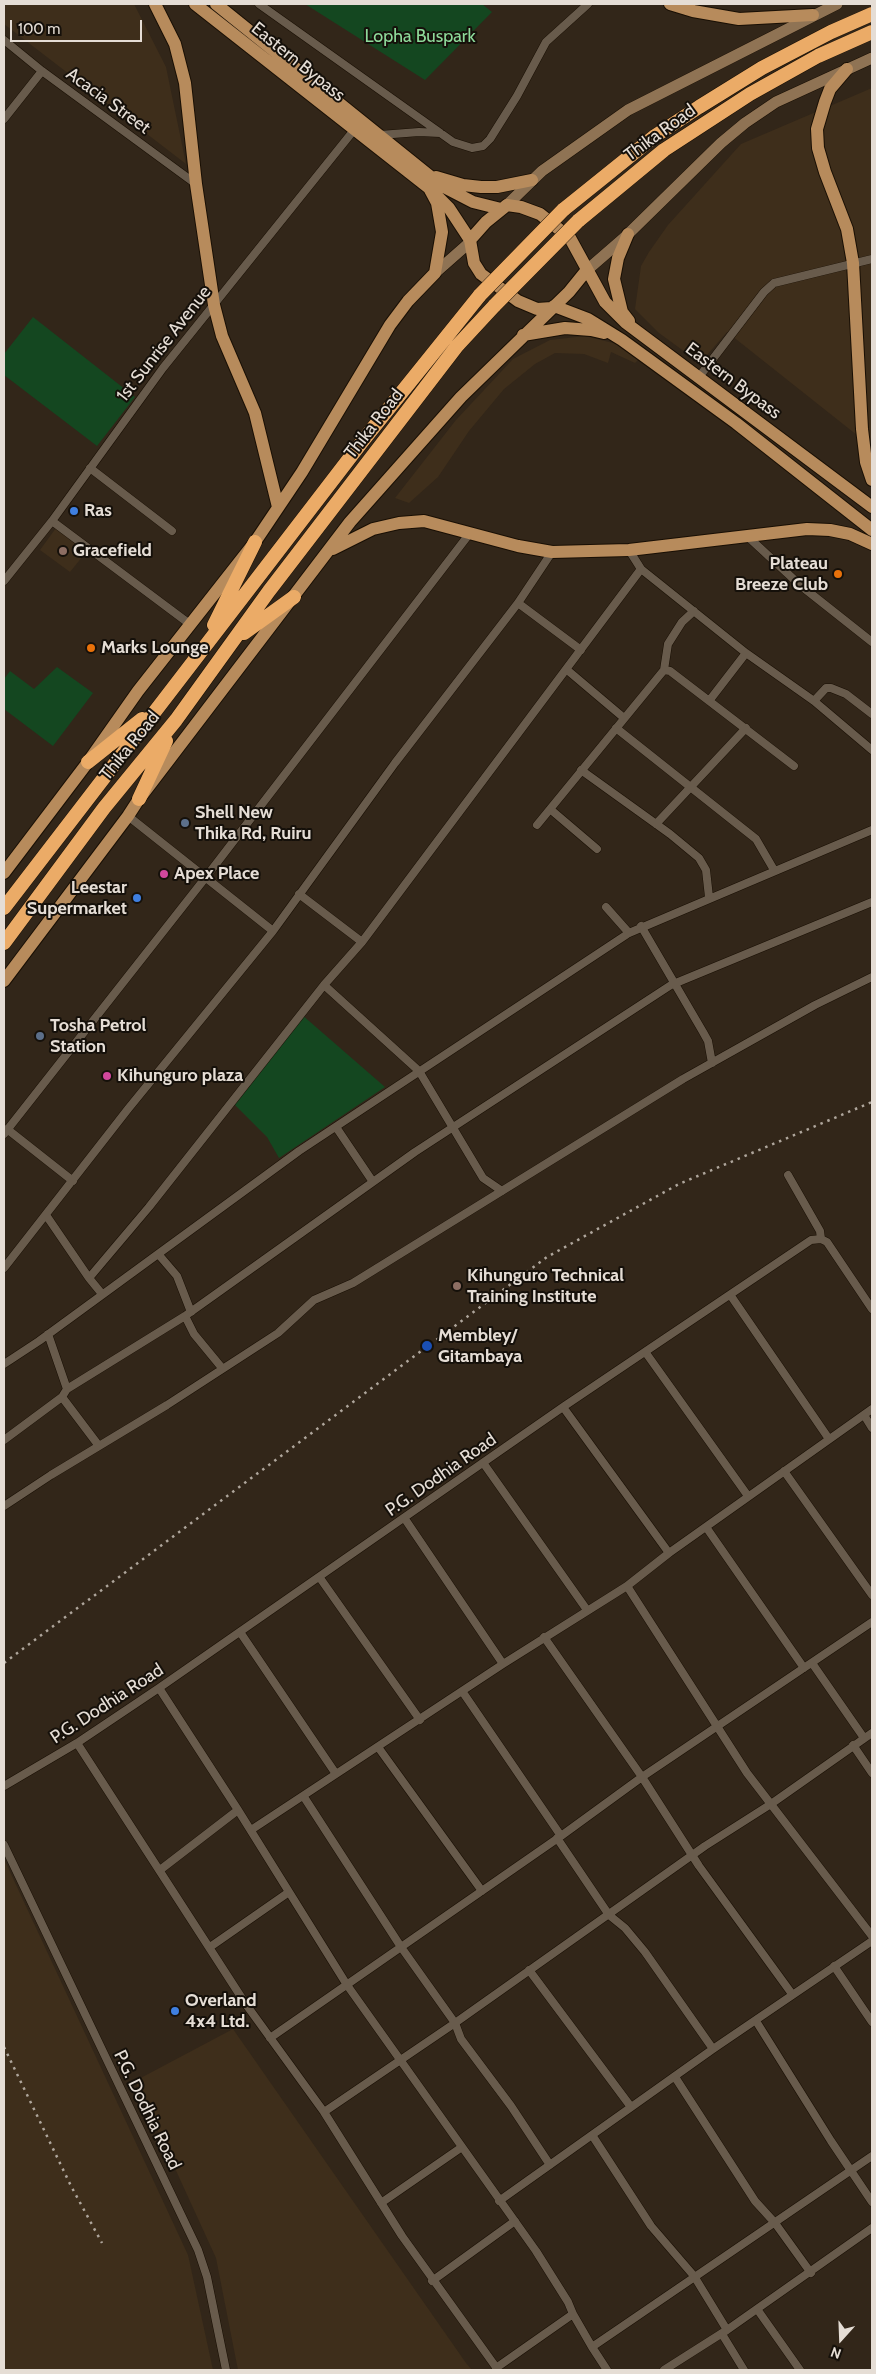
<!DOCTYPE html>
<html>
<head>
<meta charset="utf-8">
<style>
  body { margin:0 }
  #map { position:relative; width:876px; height:2374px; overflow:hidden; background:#322619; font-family:Cabin,sans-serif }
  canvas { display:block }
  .frame { position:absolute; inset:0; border:5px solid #e5ddd5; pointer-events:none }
  .north { position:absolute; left:816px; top:2314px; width:50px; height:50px; -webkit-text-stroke:4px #15100a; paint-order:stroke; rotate:200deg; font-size:14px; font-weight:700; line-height:20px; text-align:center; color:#e5ddd5 }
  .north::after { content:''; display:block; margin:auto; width:18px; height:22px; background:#e5ddd5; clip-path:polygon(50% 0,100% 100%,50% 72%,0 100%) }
  .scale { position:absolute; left:10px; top:20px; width:132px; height:22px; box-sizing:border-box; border:2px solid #e5ddd5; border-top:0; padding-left:6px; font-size:15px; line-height:18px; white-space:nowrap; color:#e5ddd5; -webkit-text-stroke:4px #15100a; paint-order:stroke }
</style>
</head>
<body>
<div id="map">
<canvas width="876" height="2374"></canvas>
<div class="frame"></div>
<div class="north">N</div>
<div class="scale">100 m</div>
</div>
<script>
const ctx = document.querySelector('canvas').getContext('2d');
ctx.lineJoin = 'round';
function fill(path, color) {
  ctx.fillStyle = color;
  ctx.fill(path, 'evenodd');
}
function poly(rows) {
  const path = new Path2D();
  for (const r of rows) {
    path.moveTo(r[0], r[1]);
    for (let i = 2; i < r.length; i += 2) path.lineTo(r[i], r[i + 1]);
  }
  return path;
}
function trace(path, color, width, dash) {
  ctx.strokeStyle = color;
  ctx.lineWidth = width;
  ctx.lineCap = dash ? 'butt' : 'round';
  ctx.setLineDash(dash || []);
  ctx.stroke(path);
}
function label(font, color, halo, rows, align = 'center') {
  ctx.font = font + ' Cabin,sans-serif';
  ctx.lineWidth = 4;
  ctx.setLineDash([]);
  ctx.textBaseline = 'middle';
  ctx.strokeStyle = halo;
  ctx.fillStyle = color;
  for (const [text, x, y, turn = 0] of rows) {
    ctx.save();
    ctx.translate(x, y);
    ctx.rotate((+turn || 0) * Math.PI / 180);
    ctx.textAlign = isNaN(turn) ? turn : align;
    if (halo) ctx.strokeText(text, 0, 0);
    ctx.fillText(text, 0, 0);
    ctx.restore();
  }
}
fill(poly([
  [4,4,134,4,166,67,186,164,4,24],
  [872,88,872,447,727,332,700,363,659,333,635,309,641,266,649,252,668,225,741,144],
  [585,336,625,346,666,374,663,378,638,360,635,363,611,352,608,363,584,354,555,353,535,364,504,389,469,431,438,477,409,503,395,498,456,420,513,359,550,340],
  [56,528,87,551,70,572,40,550],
  [4,1859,188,2255,213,2370,4,2370],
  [233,2029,466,2363,472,2370,238,2370,216,2258,135,2081]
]), '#3e2e1b');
fill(poly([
  [305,4,482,4,492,12,425,80],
  [33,317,135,397,97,446,4,375,4,354],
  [57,667,93,693,53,746,4,709,4,679,10,671,34,689],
  [301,1014,385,1087,279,1158,267,1137,231,1101]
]), '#144720');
const street = poly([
  [259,4,453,142,472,148,483,146,490,139,517,96,546,42,588,4],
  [4,40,42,71,196,184],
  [4,119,42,71],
  [380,135,419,132,440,133],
  [699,377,764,292,774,283,872,259],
  [90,468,172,531],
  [52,521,191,625],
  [746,535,800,585,872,642],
  [629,550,641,569,746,653,814,701,826,688,831,688,846,694,872,714],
  [4,581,52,521,163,368,354,130],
  [518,603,581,650],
  [566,669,624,718],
  [664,670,668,644,682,622,694,611],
  [709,701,746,653],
  [814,701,872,750],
  [616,728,756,839,774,870],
  [581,770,670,834,699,858,706,870,709,897],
  [550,809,597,849],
  [128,816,273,931],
  [656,824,746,728],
  [537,825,664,670,670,671,794,766],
  [299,894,362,942],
  [606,907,629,933],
  [641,926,703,1032,708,1041,712,1063],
  [324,985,419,1071,483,1178,502,1191],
  [336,1127,373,1182],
  [7,1129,73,1181],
  [4,1134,206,877,470,533],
  [788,1175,820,1231,821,1239],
  [46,1215,89,1278],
  [159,1255,177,1276,191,1312],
  [4,1268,128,1109,273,931,395,763,518,603,552,552],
  [102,1294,89,1278,149,1207,324,985,362,942,641,569],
  [731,1296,829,1439],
  [185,1316,194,1334,222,1368],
  [48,1334,67,1389],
  [646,1353,748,1496],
  [4,1364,39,1341,299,1151,629,933,872,830],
  [62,1397,99,1446],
  [563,1407,669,1553],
  [864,1415,872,1428],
  [4,1440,62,1397,67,1389,185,1316,415,1152,671,985,872,902],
  [484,1464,587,1610],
  [784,1471,872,1595],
  [4,1506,51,1475,167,1405,278,1333,314,1300,353,1283,683,1079,815,1005,872,977],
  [405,1519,503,1664],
  [706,1527,804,1668],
  [320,1578,420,1720],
  [627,1586,747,1773,872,1936],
  [240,1632,336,1774],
  [544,1637,642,1777,699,1866,792,1994],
  [812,1663,864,1738],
  [159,1688,238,1810,347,1985,536,2251,568,2302,573,2314,496,2368],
  [462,1691,561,1836],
  [77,1743,245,2003,324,2112,402,2236,498,2370],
  [853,1745,872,1773],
  [378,1747,482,1891],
  [4,1786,77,1743,159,1688,563,1407,811,1240,821,1239,827,1242,872,1309],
  [304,1797,401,1947,455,2023,461,2039,511,2106,550,2165],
  [251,1830,503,1664,627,1586,669,1553,872,1409],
  [557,1838,609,1915,625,1928,645,1952,713,2049],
  [4,1845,198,2250,207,2277,226,2370],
  [160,1870,238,1810],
  [210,1947,289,1892],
  [834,1966,872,2022],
  [529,1970,631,2107],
  [756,2021,831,2141,872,2202],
  [270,2038,561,1836,642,1777,872,1622],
  [675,2077,755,2201,775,2223,811,2273],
  [324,2112,455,2023,705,1846,771,1804,872,1733],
  [592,2135,651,2226,694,2276,727,2330],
  [499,2201,713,2049,872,1941],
  [381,2203,462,2147],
  [432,2281,515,2221],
  [757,2309,800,2370],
  [573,2314,592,2347,872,2156],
  [722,2334,744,2370],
  [592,2347,607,2370],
  [664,2370,727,2330,872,2228]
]);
const secondary = poly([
  [507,205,542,171,628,110,837,4],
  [586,271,624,238,721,143,745,123,776,102,872,58],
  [435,273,469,243]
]);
const primary = poly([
  [155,4,175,44,185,83,196,184,214,305,222,336,255,413,278,507],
  [195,4,429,188,449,208,470,240],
  [216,4,442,186,473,202,501,209],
  [670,4,693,11,739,19,813,15],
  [847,69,830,89,825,102,817,129,818,148,825,172,847,229,853,263,862,429,866,462,872,480],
  [436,177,463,185,481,187,497,187,532,180],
  [628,234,618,258,614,279,622,312,629,321],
  [554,306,588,319,622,340,736,423,872,530],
  [552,308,537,309,518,301,481,274,474,263,470,240,486,222,507,205,521,207,540,214,570,238,605,302,626,323,872,507],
  [523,335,565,328,591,330,604,333],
  [333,549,373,529,399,523,424,521,518,546,552,552,629,550,807,529,830,530,850,534,872,544],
  [4,873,88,762,138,691,255,542,302,472,390,325,408,301,435,273,442,232,437,203,429,188],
  [4,981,128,816,139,799,350,522,461,397,569,292,586,271]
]);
const highway = poly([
  [563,210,655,136,699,107,762,68,831,32,872,14],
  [578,221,664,150,750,94,818,56,872,32],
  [214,625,255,542],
  [244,633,294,597],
  [88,762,142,719],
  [139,799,166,741],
  [4,908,365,438,480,295],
  [4,943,104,808,176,720,269,591,457,346,495,305]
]);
trace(street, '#190f04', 9);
trace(secondary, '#190f04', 12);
trace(primary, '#190f04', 14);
trace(highway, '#190f04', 15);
trace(street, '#685b4c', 8);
trace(secondary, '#8f7354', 11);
trace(primary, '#b78b5c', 12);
trace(highway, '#ebab67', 14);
trace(poly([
  [4,1663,547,1257,679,1184,872,1102],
  [4,2047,71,2186,102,2243]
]), '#afa69c', 2.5, [2.5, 5]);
const highwayBridge = poly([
  [480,295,563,210],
  [495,305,578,221]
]);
trace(highwayBridge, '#190f04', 15, []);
trace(highwayBridge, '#ebab67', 14);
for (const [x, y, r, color] of [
  [74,511,5,"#3f7fe0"],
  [63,551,5,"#8d6e63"],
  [838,574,5,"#e8710a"],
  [91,648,5,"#e8710a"],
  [185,823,5,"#5c6f8a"],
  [164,874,5,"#d1479c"],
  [137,898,5,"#3f7fe0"],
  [40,1036,5,"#5c6f8a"],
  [107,1076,5,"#d1479c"],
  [457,1286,5,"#8d6e63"],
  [427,1346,6,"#1a4fb4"],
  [175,2011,5,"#3f7fe0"]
]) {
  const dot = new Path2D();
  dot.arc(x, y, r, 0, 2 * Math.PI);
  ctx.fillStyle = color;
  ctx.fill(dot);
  trace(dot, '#15100a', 2);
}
label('18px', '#8eda9a', '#15100a', [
  ["Lopha Buspark",420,37]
]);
label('18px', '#e5ddd5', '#15100a', [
  ["Eastern Bypass",298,62,39],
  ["Acacia Street",108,101,36],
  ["Thika Road",660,133,-36],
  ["1st Sunrise Avenue",164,344,-52],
  ["Eastern Bypass",733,381,37],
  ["Thika Road",374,424,-52],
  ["Thika Road",130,746,-51],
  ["P.G. Dodhia Road",441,1475,-35],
  ["P.G. Dodhia Road",107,1704,-33],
  ["P.G. Dodhia Road",147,2110,64]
]);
label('bold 18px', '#e5ddd5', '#15100a', [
  ["Ras",84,511],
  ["Gracefield",73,551],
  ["Plateau",828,564,"right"],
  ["Breeze Club",828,585,"right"],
  ["Marks Lounge",101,648],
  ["Shell New",195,813],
  ["Thika Rd, Ruiru",195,834],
  ["Apex Place",174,874],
  ["Leestar",127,888,"right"],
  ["Supermarket",127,909,"right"],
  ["Tosha Petrol",50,1026],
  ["Station",50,1047],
  ["Kihunguro plaza",117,1076],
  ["Kihunguro Technical",467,1276],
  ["Training Institute",467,1297],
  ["Membley/",438,1336],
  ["Gitambaya",438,1357],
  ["Overland",185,2001],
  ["4x4 Ltd.",185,2022]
], 'left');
</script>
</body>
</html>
